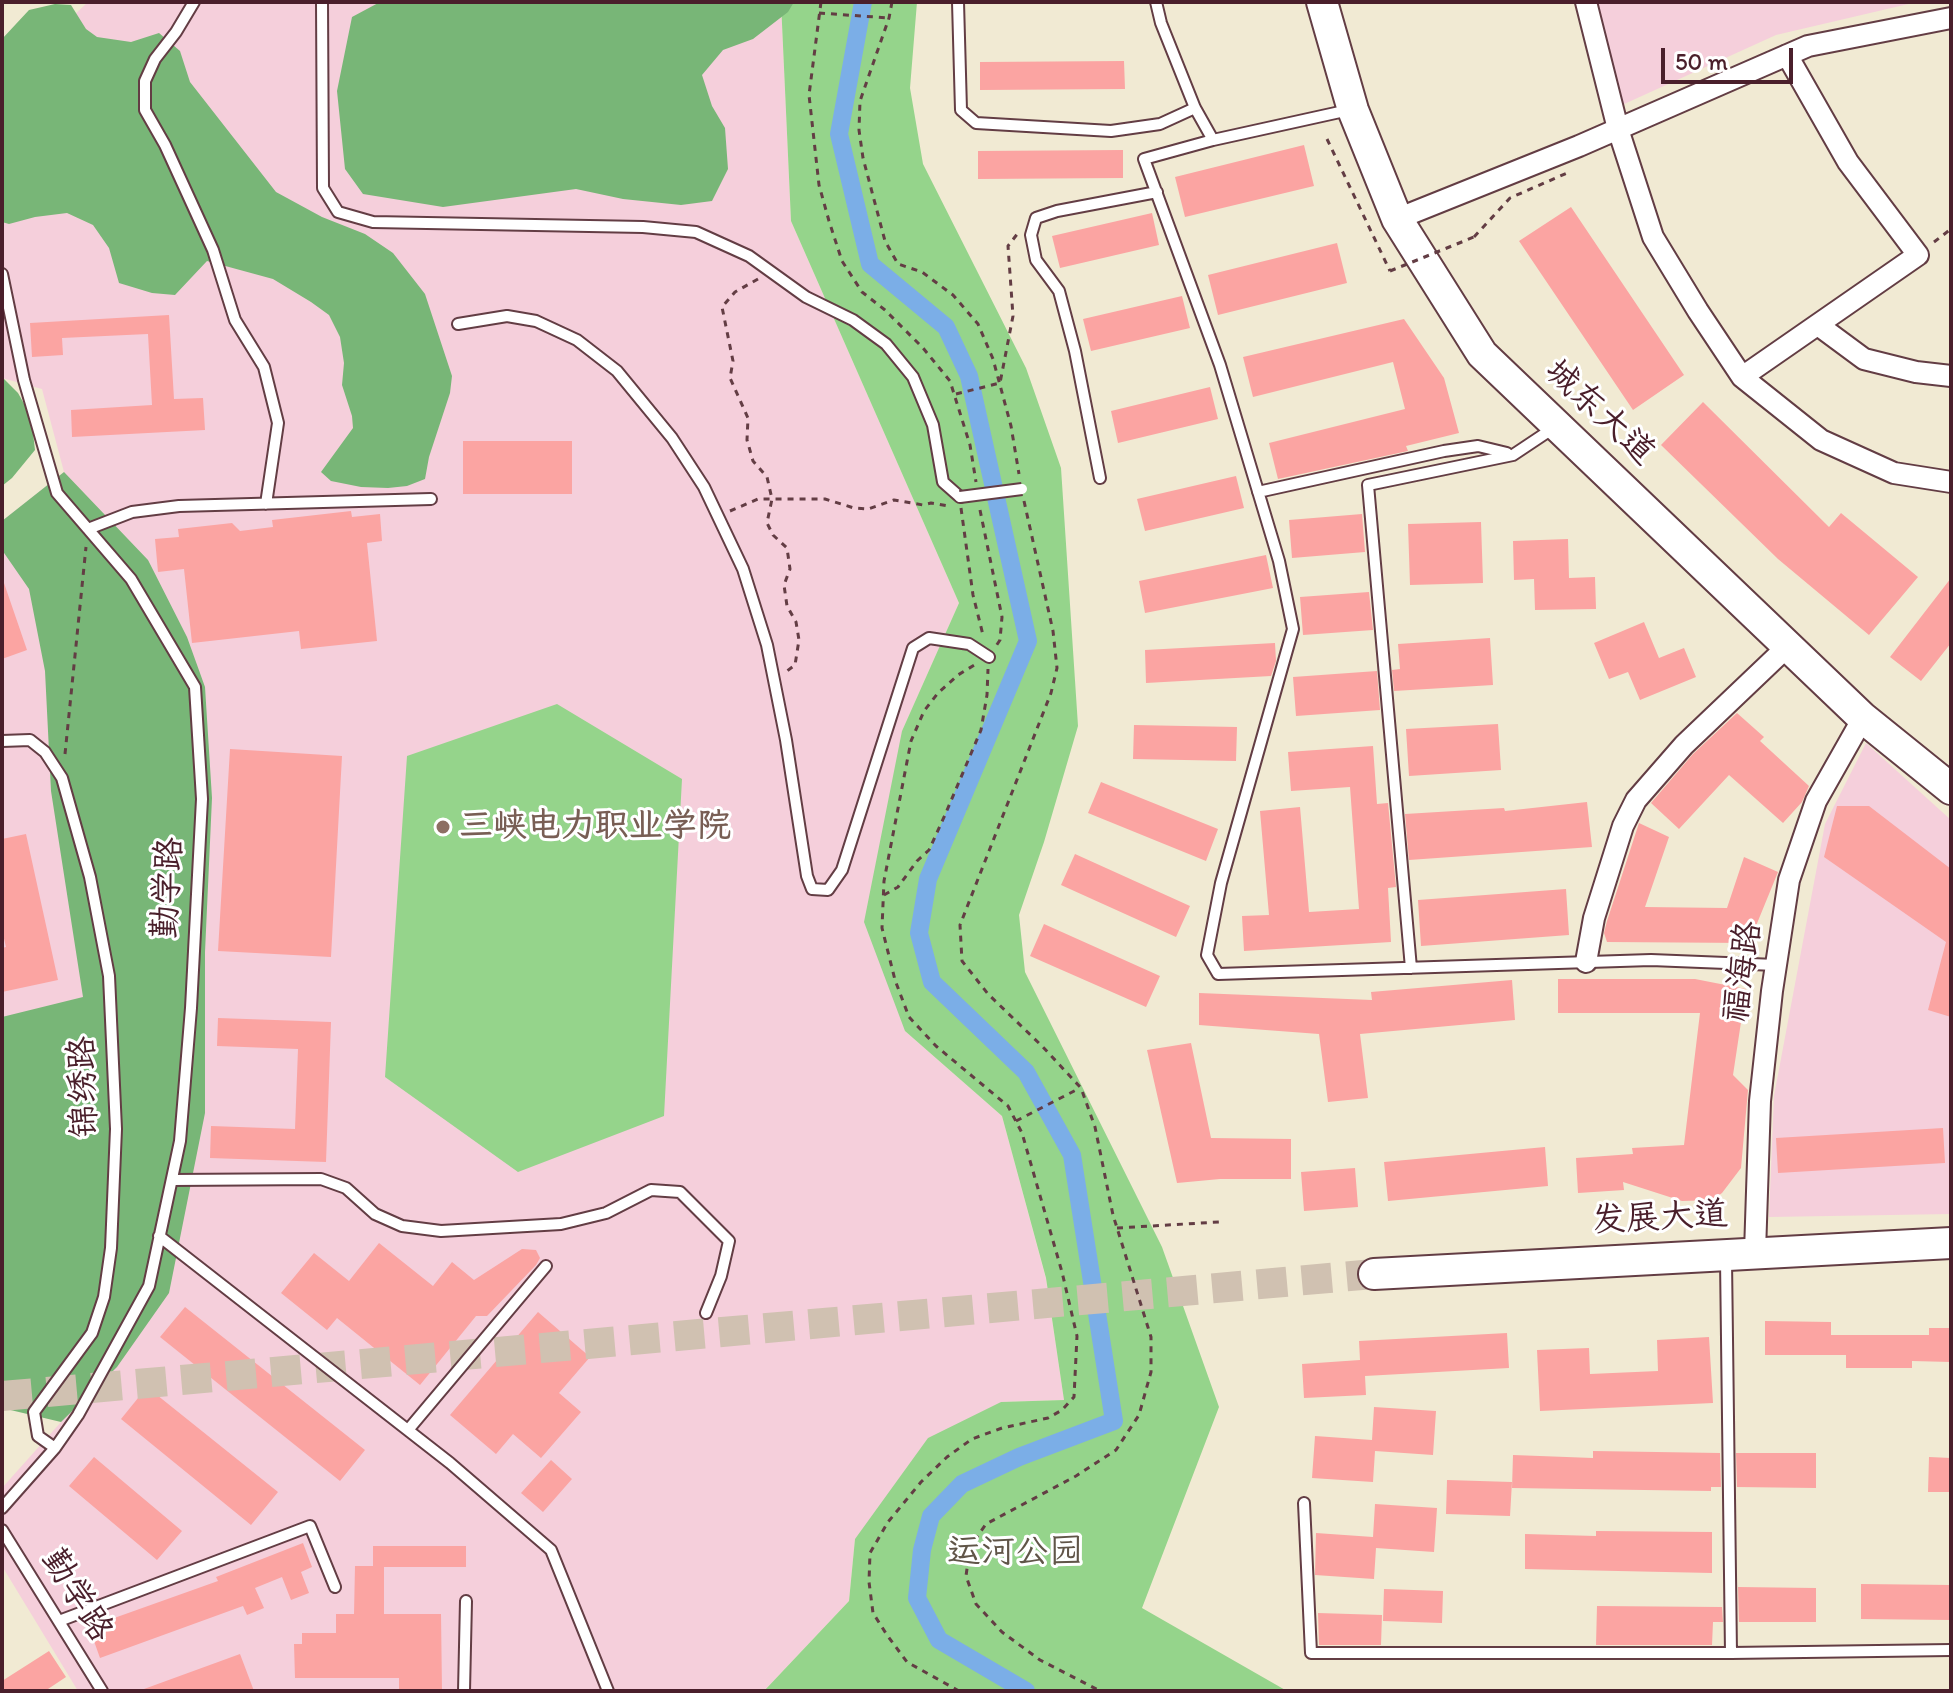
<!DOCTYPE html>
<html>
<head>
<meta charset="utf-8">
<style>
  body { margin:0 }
  #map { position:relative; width:1953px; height:1693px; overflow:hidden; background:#f1ead3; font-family:Itim,sans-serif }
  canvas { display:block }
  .frame { position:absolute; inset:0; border:4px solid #4a1f2b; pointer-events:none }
  .scale { position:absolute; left:1661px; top:48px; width:132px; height:36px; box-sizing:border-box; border:4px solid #4a1f2b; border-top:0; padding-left:10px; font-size:24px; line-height:28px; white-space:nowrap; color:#4a1f2b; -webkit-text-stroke:6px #fff; paint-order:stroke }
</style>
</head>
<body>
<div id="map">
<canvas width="1953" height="1693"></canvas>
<div class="frame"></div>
<div class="scale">50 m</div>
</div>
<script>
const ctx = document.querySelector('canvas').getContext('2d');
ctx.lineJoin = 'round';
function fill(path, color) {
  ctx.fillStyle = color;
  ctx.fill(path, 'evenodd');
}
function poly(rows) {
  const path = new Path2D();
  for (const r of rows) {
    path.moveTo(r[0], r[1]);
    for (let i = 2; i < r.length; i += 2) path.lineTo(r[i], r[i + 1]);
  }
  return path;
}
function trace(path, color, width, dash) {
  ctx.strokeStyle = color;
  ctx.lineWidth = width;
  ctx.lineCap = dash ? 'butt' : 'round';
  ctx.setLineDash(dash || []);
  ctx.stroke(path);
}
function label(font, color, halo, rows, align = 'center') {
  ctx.font = font + ' Itim,"LXGW WenKai TC",sans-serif';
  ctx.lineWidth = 6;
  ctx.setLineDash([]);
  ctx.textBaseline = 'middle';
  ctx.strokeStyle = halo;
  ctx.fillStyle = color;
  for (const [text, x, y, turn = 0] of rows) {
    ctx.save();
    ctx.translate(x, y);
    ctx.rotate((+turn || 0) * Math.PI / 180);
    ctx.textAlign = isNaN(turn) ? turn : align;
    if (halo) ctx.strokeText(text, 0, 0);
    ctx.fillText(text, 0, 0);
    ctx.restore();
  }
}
fill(poly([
  [88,2,781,2,791,221,959,603,902,731,905,1031,1002,1116,1046,1279,1064,1400,1001,1402,855,1539,849,1601,764,1691,78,1691,2,1566,2,1488,61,1422,2,1311,2,521,64,472,42,389,2,378,2,83],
  [1597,2,1917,2,1776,35,1622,105],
  [1866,743,1951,820,1951,1214,1769,1217,1774,1096,1825,824]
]), '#f5cfdb');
fill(poly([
  [781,2,917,2,910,88,923,164,1026,368,1061,468,1078,726,1044,842,1019,915,1025,972,1162,1247,1219,1407,1142,1608,1287,1691,764,1691,849,1601,855,1539,928,1438,1001,1402,1064,1400,1046,1278,1002,1116,905,1031,864,922,902,731,959,603,791,221],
  [557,704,682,779,664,1116,518,1172,385,1077,407,756]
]), '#95d48b');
fill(poly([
  [380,2,794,2,788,12,753,39,723,50,702,75,712,106,725,128,728,169,712,201,681,205,623,199,576,189,443,207,363,194,345,169,337,91,352,17],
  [55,4,71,5,86,29,97,37,131,42,159,33,180,51,190,82,276,192,322,217,365,234,393,253,425,294,452,376,450,393,429,457,425,479,407,486,388,488,361,487,331,481,321,472,353,428,352,416,342,385,344,363,340,337,329,315,311,302,273,279,207,261,175,295,152,293,119,283,109,248,93,225,67,213,35,217,9,224,2,222,2,39,29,10],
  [2,377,18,393,31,416,35,450,12,478,2,486],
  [64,472,148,560,187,637,205,687,212,798,205,952,205,1113,169,1293,117,1367,61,1422,2,1408,2,1017,83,997,51,791,45,671,29,589,2,550,2,521]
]), '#78b677');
trace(poly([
  [863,2,839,134,870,264,946,327,969,376,1028,641,928,879,919,933,932,982,1026,1072,1072,1155,1114,1421,1019,1457,962,1484,931,1516,922,1550,917,1598,939,1640,1026,1691]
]), '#7baee7', 18);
fill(poly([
  [1124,61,1125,89,980,90,980,62],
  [1304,145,1314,186,1185,217,1175,177],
  [1123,150,1123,178,978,179,978,151],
  [1571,207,1684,375,1633,410,1519,241],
  [1152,213,1159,245,1060,268,1052,236],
  [1337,243,1347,283,1218,315,1208,275],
  [1182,296,1190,328,1091,351,1083,319],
  [169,315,174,399,203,398,205,430,72,437,71,410,152,405,148,334,62,338,63,355,32,357,30,323],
  [1404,319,1444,378,1459,433,1406,446,1408,451,1278,479,1269,443,1405,409,1393,362,1253,397,1243,357],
  [1210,387,1218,419,1118,443,1111,411],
  [1703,402,1829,527,1841,513,1918,577,1869,635,1778,559,1661,445],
  [463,441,572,441,572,494,463,494],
  [1236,476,1244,508,1145,531,1137,499],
  [351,511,352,517,380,514,382,541,367,543,377,641,301,649,299,631,192,643,184,569,158,572,155,539,179,537,178,529,232,523,240,531,273,527,272,520],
  [1362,514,1365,552,1292,558,1289,520],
  [1481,522,1483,583,1410,585,1408,524],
  [1568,539,1569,578,1595,577,1596,609,1535,610,1534,579,1514,580,1513,541],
  [1266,555,1273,588,1145,613,1139,581],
  [1951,578,1951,643,1921,681,1890,657],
  [4,583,27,650,2,659,2,584],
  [1369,592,1373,630,1303,635,1300,597],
  [1644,622,1659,658,1684,648,1696,677,1640,700,1628,672,1609,679,1594,643],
  [1490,638,1493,685,1394,691,1392,670,1400,669,1398,644],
  [1275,643,1276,661,1271,676,1146,683,1145,650],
  [1377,671,1380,710,1296,716,1293,677],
  [1737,713,1764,737,1760,741,1809,786,1802,802,1783,823,1729,775,1679,829,1651,803,1693,754],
  [1498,724,1501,770,1409,776,1406,729],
  [1134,725,1237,727,1236,761,1133,759],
  [1373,746,1377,804,1388,803,1396,887,1388,888,1391,942,1244,951,1242,916,1269,915,1260,811,1300,807,1309,912,1359,909,1350,787,1291,791,1288,752],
  [230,749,342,756,331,957,218,951],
  [1101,782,1218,829,1206,861,1088,813],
  [1587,802,1592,847,1409,860,1405,814,1504,808,1505,811],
  [1837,806,1869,806,1951,869,1951,1017,1928,1010,1946,942,1824,857],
  [1639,823,1669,837,1645,907,1727,908,1744,857,1778,872,1749,943,1607,942,1604,933,1607,921],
  [26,834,58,980,2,992,2,948,6,947,2,930,2,839],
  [1075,854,1190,906,1176,937,1061,885],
  [1566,889,1569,935,1421,946,1418,900],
  [1044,924,1160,976,1146,1007,1030,956],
  [1558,979,1695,979,1746,989,1733,1075,1748,1090,1741,1168,1722,1193,1712,1200,1682,1201,1623,1182,1624,1190,1578,1193,1576,1158,1633,1154,1632,1148,1684,1145,1700,1013,1558,1013],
  [1512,980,1515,1020,1360,1034,1368,1098,1328,1102,1319,1034,1199,1025,1199,993,1372,1000,1371,992],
  [218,1018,331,1022,326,1162,210,1158,211,1126,295,1129,298,1049,217,1046],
  [1191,1043,1211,1138,1291,1139,1291,1179,1220,1179,1177,1183,1147,1050],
  [1943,1128,1945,1163,1778,1173,1776,1138],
  [1545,1147,1548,1186,1388,1201,1384,1162],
  [1355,1168,1358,1207,1304,1211,1301,1172],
  [379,1243,433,1286,452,1262,474,1280,522,1249,536,1250,540,1258,536,1265,487,1316,476,1316,420,1385,337,1318,327,1330,281,1293,314,1253,349,1281],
  [185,1307,365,1450,340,1481,160,1337],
  [538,1312,590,1357,559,1393,581,1412,541,1458,513,1434,496,1454,450,1415],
  [1765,1321,1831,1322,1831,1335,1929,1335,1929,1328,1951,1328,1951,1362,1912,1361,1912,1368,1846,1368,1846,1355,1765,1355],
  [1507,1333,1509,1368,1365,1376,1366,1395,1304,1398,1302,1364,1360,1360,1359,1341],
  [1709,1337,1713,1403,1540,1411,1537,1350,1589,1348,1590,1374,1658,1371,1657,1340],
  [147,1387,278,1492,251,1525,121,1419],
  [1374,1407,1436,1411,1433,1455,1375,1451,1373,1482,1312,1478,1315,1436,1372,1440],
  [1593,1451,1720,1453,1721,1487,1711,1487,1711,1491,1512,1488,1513,1455,1593,1458],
  [1736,1453,1816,1453,1816,1488,1737,1487],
  [94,1457,182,1531,157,1560,69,1486],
  [1929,1457,1951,1458,1951,1492,1928,1492],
  [551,1460,572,1479,543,1512,521,1493],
  [1447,1480,1512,1482,1510,1516,1446,1514],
  [1375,1504,1437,1508,1434,1552,1376,1548,1374,1579,1315,1575,1316,1533,1373,1537],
  [1596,1531,1712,1532,1712,1573,1525,1569,1525,1534,1596,1536],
  [303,1543,312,1567,301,1572,309,1593,291,1600,282,1577,255,1588,264,1608,247,1615,243,1606,100,1658,89,1627,218,1581,216,1577],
  [373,1546,466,1546,466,1567,384,1567,384,1614,441,1614,442,1691,399,1691,399,1678,295,1678,294,1644,302,1644,302,1633,336,1633,336,1614,354,1614,355,1566,373,1566],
  [1861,1584,1951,1585,1951,1620,1861,1619],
  [1738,1587,1816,1588,1816,1622,1739,1622],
  [1384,1589,1443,1591,1442,1623,1383,1621],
  [1597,1606,1722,1607,1723,1622,1713,1622,1712,1645,1596,1645],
  [1318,1613,1382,1615,1381,1645,1319,1645],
  [49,1651,66,1677,45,1691,2,1691,2,1681],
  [240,1654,254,1691,144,1691,144,1689]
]), '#fba4a2');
trace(poly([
  [2,1396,1374,1274]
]), '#d0c1b1', 30, [30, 15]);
const lane = poly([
  [194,2,176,32,155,59,145,81,145,110,165,145,213,250,235,320,264,367,278,423,266,504],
  [322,2,323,188,338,212,373,222,643,227,696,232,749,256,806,297,853,320,886,344,913,377,933,425,943,482,960,497],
  [958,2,961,110,976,123,1111,131,1160,124,1195,108],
  [1156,2,1161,23,1195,108,1213,140],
  [1349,110,1213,140,1144,159,1220,365,1279,561,1293,629,1221,883,1207,955,1218,974,1651,960,1776,965],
  [2,274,24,380,57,493,131,579,195,687,202,799,191,1008,180,1141,149,1286,78,1415,55,1448,2,1508],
  [458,324,507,316,536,321,577,340,617,371,672,438,704,487,743,569,767,645,786,740,807,876,812,889,828,890,842,870,913,648,929,638,969,644,989,657],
  [1100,478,1075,351,1059,291,1036,260,1031,235,1036,218,1057,211,1157,192],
  [1258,492,1444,451,1478,446,1507,453],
  [88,529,132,512,179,506,431,499],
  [2,741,30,740,45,752,62,778,90,877,109,976,116,1129,111,1248,104,1297,92,1333,34,1412,38,1436,55,1448],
  [1411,968,1368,485,1513,455,1555,427],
  [172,1180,321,1179,346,1188,375,1214,402,1226,441,1231,561,1224,606,1213,651,1190,680,1192,729,1241,721,1276,706,1313],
  [159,1236,450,1463,551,1550,608,1691],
  [1726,1260,1731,1653],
  [408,1430,546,1266],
  [1304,1503,1311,1653,1731,1653,1951,1650],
  [2,1530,102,1691],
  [59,1621,310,1526,335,1587],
  [464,1691,466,1601]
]);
const street = poly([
  [1586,2,1618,129,1653,237,1698,311,1742,377,1821,440,1894,473,1951,482],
  [1397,219,1579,146,1808,46,1951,18],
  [1818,325,1864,359,1916,372,1951,376],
  [1742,377,1918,255,1848,162,1787,55],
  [1586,962,1594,918,1623,826,1636,800,1684,745,1789,645],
  [1755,1252,1760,1101,1772,991,1789,880,1816,801,1863,718]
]);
const primary = poly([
  [1322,2,1353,110,1397,219,1482,354,1863,718,1951,789],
  [1374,1274,1951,1243]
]);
trace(lane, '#633d44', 14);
trace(street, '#633d44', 24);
trace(primary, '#633d44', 34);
trace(poly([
  [821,2,809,95,819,185,829,221,842,261,862,292,885,310,923,348,950,381,970,445,976,482],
  [892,2,889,18,860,101,859,130,863,158,885,241,898,264,922,272,953,295,978,324,993,359,1011,426,1019,474],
  [819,13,889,18],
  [1327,139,1390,271],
  [1474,237,1510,198,1567,173],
  [1934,242,1951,229],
  [758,279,735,292,722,307,733,361,730,378,748,418,747,440,753,461,767,477,772,499,767,523,773,535,787,548,790,569,784,585,787,606,796,622,799,640,795,665,787,671],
  [956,394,1000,383,1013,316,1008,246,1018,233],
  [1024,501,1053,631,1057,668,1051,693,960,925,962,961,988,994,1042,1046,1081,1088,1095,1127,1113,1215,1151,1337,1151,1372,1139,1415,1116,1450,1076,1476,986,1524,970,1547,966,1576,976,1604,1002,1632,1040,1660,1100,1691],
  [961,508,973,595,983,635],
  [980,510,1002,617,1000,640,996,646],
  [730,511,758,499,825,499,854,508,868,509,894,500,923,505,931,503,948,506],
  [65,754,86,547],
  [884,895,898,887,917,861,929,850,945,815,981,730,987,695,988,669],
  [1016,1121,1080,1088],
  [1117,1228,1219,1222],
  [959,1691,907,1662,887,1635,873,1613,869,1582,870,1553,888,1522,921,1482,947,1457,972,1439,1002,1428,1048,1418,1062,1410,1074,1397,1077,1336,1062,1272,1022,1133,1008,1106,936,1046,909,1017,895,980,882,928,884,881,911,741,924,711,938,693,958,675,976,664]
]), '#633d44', 3, [6, 6]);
trace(lane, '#fff', 10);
trace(street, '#fff', 20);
trace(primary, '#fff', 30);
const laneBridge = poly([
  [960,497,1022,489]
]);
trace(laneBridge, '#633d44', 14, []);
trace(poly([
  [1390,271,1474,237]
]), '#633d44', 3, [6, 6]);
trace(laneBridge, '#fff', 10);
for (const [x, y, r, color] of [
  [443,827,8,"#8d6e63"]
]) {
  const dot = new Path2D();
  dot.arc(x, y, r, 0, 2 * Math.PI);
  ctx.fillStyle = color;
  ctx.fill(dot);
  trace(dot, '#fff', 3);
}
label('34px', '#4a1f2b', '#fff', [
  ["城东大道",1599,413,43],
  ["勤学路",169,888,-87],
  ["福海路",1744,972,-82],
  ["锦绣路",85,1087,-92],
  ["发展大道",1660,1219,-3],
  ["勤学路",76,1596,58]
]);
label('bold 34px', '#785e54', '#fff', [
  ["三峡电力职业学院",459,827]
], 'left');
label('34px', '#605548', '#fff', [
  ["运河公园",1015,1553]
]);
</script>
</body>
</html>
